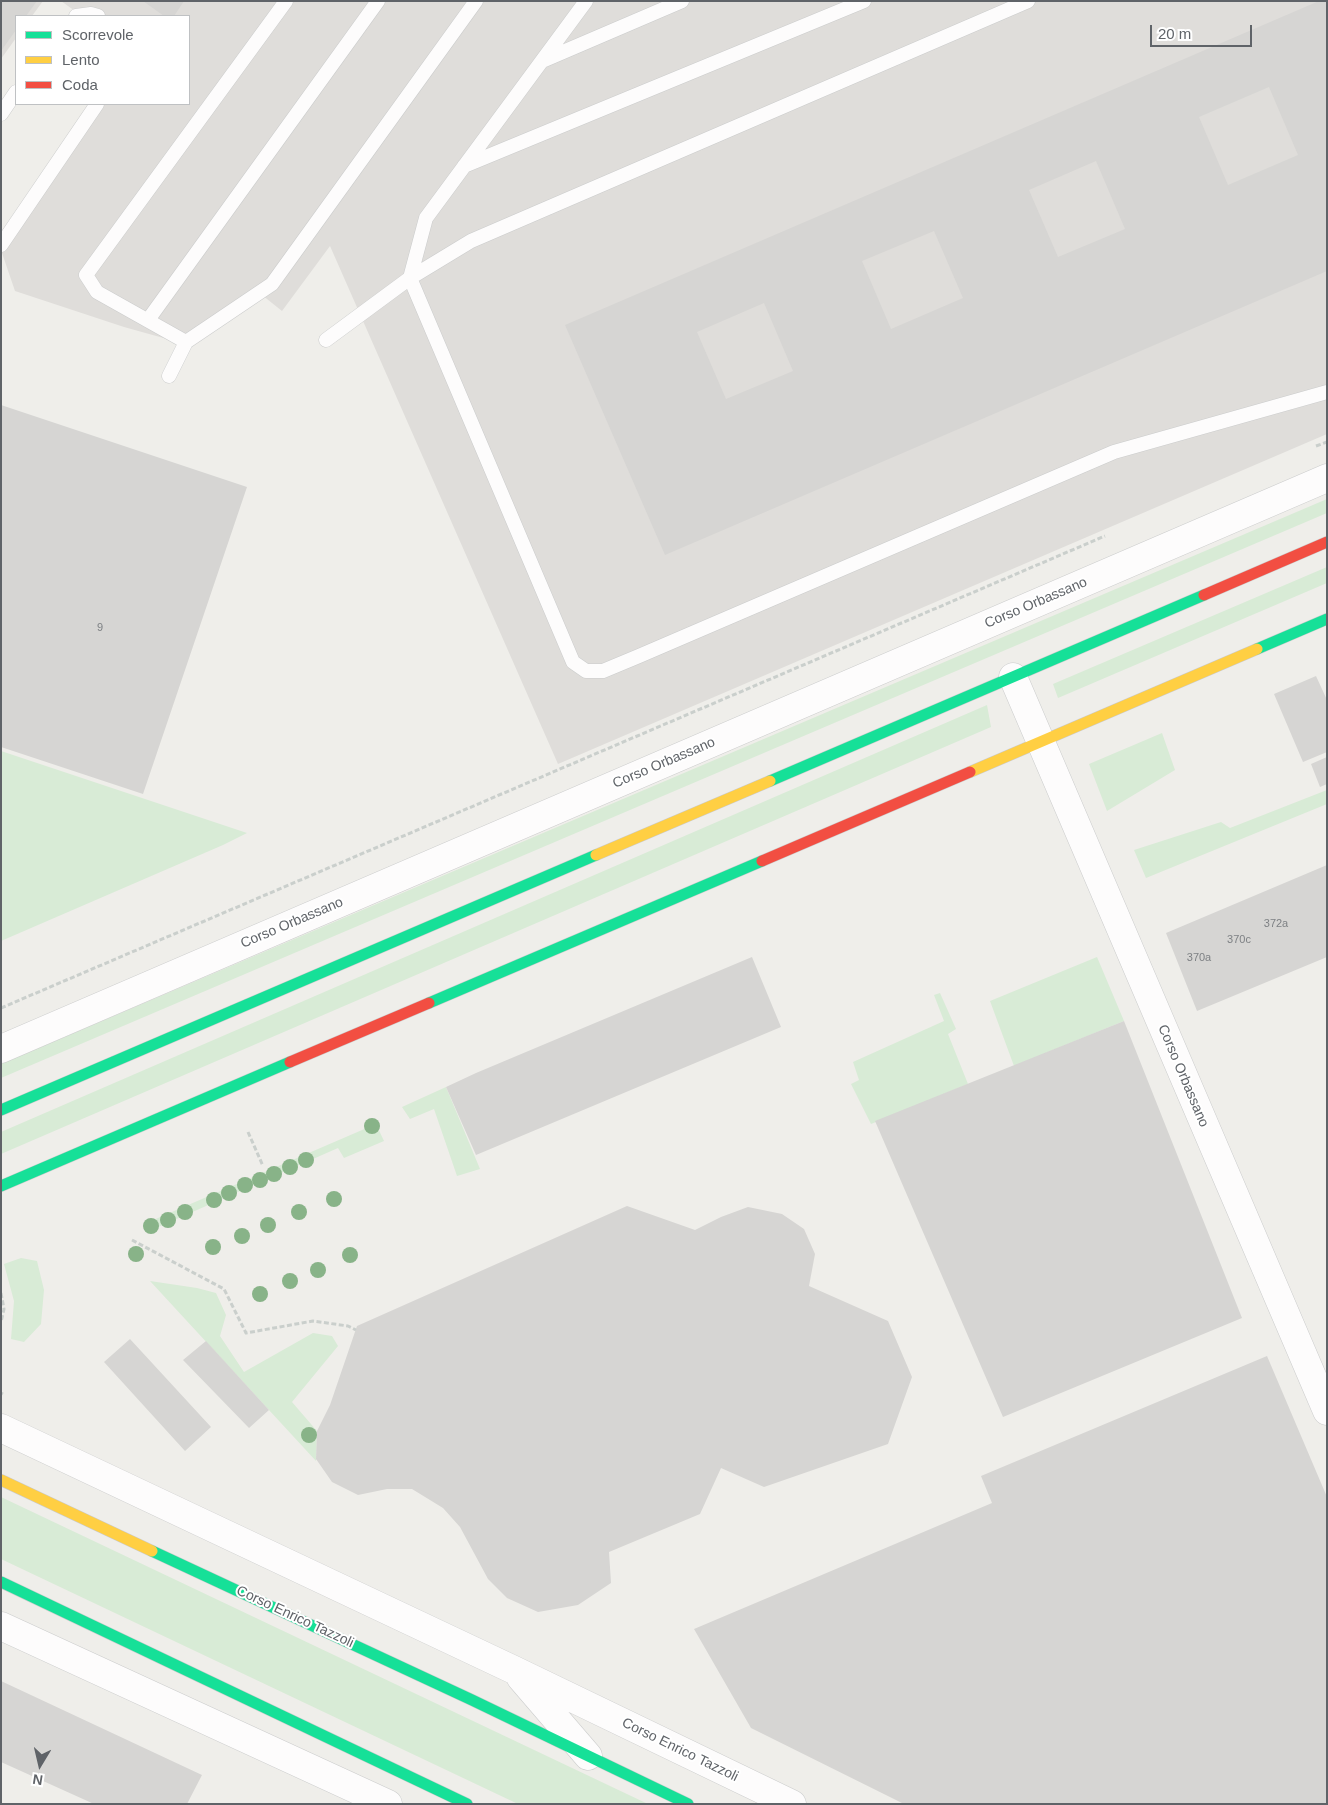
<!DOCTYPE html>
<html>
<head>
<meta charset="utf-8">
<style>
  body { margin:0 }
  #map { position:relative; width:1328px; height:1805px; overflow:hidden; background:#efeeea; font-family:Helvetica,sans-serif }
  canvas { display:block }
  .frame { position:absolute; inset:0; border:2px solid #5f6368; pointer-events:none }
  .legend { position:absolute; left:15px; top:15px; width:175px; height:90px; box-sizing:border-box; background:#fff; border:1px solid #bfc1c3; margin:0; padding:6px 9px; list-style:none; font-size:15px; color:#5f6368 }
  .legend li { display:flex; align-items:center; gap:10px; height:25px }
  .legend b { width:25px; border:1px solid #bfc1c3 }
  .north { position:absolute; left:15px; top:1740px; width:50px; height:50px; -webkit-text-stroke:4px #fff; paint-order:stroke; rotate:189deg; font-size:14px; font-weight:700; line-height:20px; text-align:center; color:#5f6368 }
  .north::after { content:''; display:block; margin:auto; width:18px; height:22px; background:#5f6368; clip-path:polygon(50% 0,100% 100%,50% 72%,0 100%) }
  .scale { position:absolute; left:1150px; top:25px; width:102px; height:22px; box-sizing:border-box; border:2px solid #5f6368; border-top:0; padding-left:6px; font-size:15px; line-height:18px; white-space:nowrap; color:#5f6368; -webkit-text-stroke:4px #fff; paint-order:stroke }
</style>
</head>
<body>
<div id="map">
<canvas width="1328" height="1805"></canvas>
<div class="frame"></div>
<ul class="legend">
<li><b style="height:6px;background:#16e098"></b>Scorrevole</li>
<li><b style="height:6px;background:#ffcf43"></b>Lento</li>
<li><b style="height:6px;background:#f24e42"></b>Coda</li>
</ul>
<div class="north">N</div>
<div class="scale">20 m</div>
</div>
<script>
const ctx = document.querySelector('canvas').getContext('2d');
ctx.lineJoin = 'round';
function fill(path, color) {
  ctx.fillStyle = color;
  ctx.fill(path, 'evenodd');
}
function poly(rows) {
  const path = new Path2D();
  for (const r of rows) {
    path.moveTo(r[0], r[1]);
    for (let i = 2; i < r.length; i += 2) path.lineTo(r[i], r[i + 1]);
  }
  return path;
}
function trace(path, color, width, dash) {
  ctx.strokeStyle = color;
  ctx.lineWidth = width;
  ctx.lineCap = dash ? 'butt' : 'round';
  ctx.setLineDash(dash || []);
  ctx.stroke(path);
}
function label(font, color, halo, rows, align = 'center') {
  ctx.font = font + ' Helvetica,sans-serif';
  ctx.lineWidth = 4;
  ctx.setLineDash([]);
  ctx.textBaseline = 'middle';
  ctx.strokeStyle = halo;
  ctx.fillStyle = color;
  for (const [text, x, y, turn = 0] of rows) {
    ctx.save();
    ctx.translate(x, y);
    ctx.rotate((+turn || 0) * Math.PI / 180);
    ctx.textAlign = isNaN(turn) ? turn : align;
    if (halo) ctx.strokeText(text, 0, 0);
    ctx.fillText(text, 0, 0);
    ctx.restore();
  }
}
fill(poly([
  [1,1,43,1,32,16,16,16,16,38,1,59],
  [61,1,1327,1,1327,434,558,764,330,246,282,311,257,291,185,344,124,327,15,291,1,250,1,232,97,104,189,104,189,16,82,16]
]), '#dfddda');
fill(poly([
  [1327,499,1327,513,1,1078,1,1064],
  [1327,567,1327,583,1058,698,1053,684],
  [987,705,991,727,1,1154,1,1132],
  [1162,733,1175,770,1107,811,1089,764],
  [1,751,247,833,223,845,1,941],
  [1327,790,1327,804,1146,878,1134,850,1221,822,1230,828],
  [1097,957,1124,1021,1014,1066,990,1001],
  [940,993,956,1029,948,1034,968,1084,871,1124,851,1084,859,1080,853,1062,944,1021,934,995],
  [446,1087,480,1169,457,1176,434,1109,410,1119,402,1107],
  [376,1124,384,1141,344,1158,338,1148,147,1232,144,1224],
  [21,1258,37,1261,44,1290,41,1324,24,1342,11,1339,14,1301,4,1264],
  [150,1281,197,1288,216,1293,226,1315,220,1336,244,1372,313,1333,332,1336,338,1346,292,1402,317,1431,316,1461],
  [1,1497,648,1804,518,1804,1,1559]
]), '#d8ebd6');
fill(poly([
  [1,1,37,1,26,16,16,16,16,30,1,51],
  [143,1,184,1,174,16,164,16],
  [1319,1,1327,1,1327,271,665,555,565,325],
  [1269,87,1298,155,1228,185,1199,117],
  [1096,161,1125,229,1058,257,1029,190],
  [934,231,963,298,891,329,862,261],
  [764,303,793,371,726,399,697,332],
  [1,405,247,487,143,794,1,747],
  [1316,676,1327,700,1327,752,1303,762,1274,694],
  [1327,757,1327,784,1320,787,1311,764],
  [1327,865,1327,957,1197,1011,1166,933],
  [752,957,781,1027,476,1155,446,1087,476,1073],
  [1124,1021,1242,1318,1003,1417,875,1121],
  [627,1206,695,1230,721,1217,748,1207,782,1214,804,1229,815,1254,809,1286,888,1321,912,1377,888,1444,764,1487,721,1468,700,1514,609,1552,611,1583,578,1605,538,1612,507,1598,488,1579,460,1527,443,1508,412,1489,387,1489,358,1495,332,1482,316,1459,317,1431,330,1405,357,1326],
  [130,1339,211,1427,185,1451,104,1362],
  [206,1341,269,1410,249,1428,183,1360],
  [1267,1356,1327,1497,1327,1804,904,1804,751,1728,694,1629,992,1503,981,1476],
  [1,1681,202,1775,187,1804,94,1804,1,1762]
]), '#d6d5d3');
const lane = poly([
  [586,1,426,218,410,278,573,662,586,671,603,671,639,656,1114,452,1327,392],
  [76,16,91,14,98,16],
  [542,61,682,1],
  [1,114,16,92],
  [464,166,864,1],
  [1,245,97,104],
  [148,320,378,1],
  [326,340,410,278,471,241,1028,1],
  [186,342,97,292,86,275,286,1],
  [169,376,186,342,272,284,476,1]
]);
const street = poly([
  [1013,677,1327,1411],
  [1,1049,1327,478],
  [1,1428,514,1670,792,1804],
  [1,1626,388,1804],
  [521,1678,588,1756]
]);
const fast = poly([
  [1257,649,1327,619],
  [770,781,1204,595],
  [429,1003,762,861],
  [1,1110,596,855],
  [1,1186,290,1062],
  [152,1551,472,1700,688,1804],
  [1,1582,467,1804]
]);
const slow = poly([
  [970,772,1257,649],
  [596,855,770,781],
  [1,1480,152,1551]
]);
const jam = poly([
  [1204,595,1327,542],
  [762,861,970,772],
  [290,1062,429,1003]
]);
trace(lane, '#cbcccc', 15);
trace(street, '#cbcccc', 29);
trace(fast, '#cacacb', 12);
trace(slow, '#cacacb', 12);
trace(jam, '#cacacb', 12);
trace(poly([
  [1316,446,1327,442],
  [1,1008,1105,536],
  [248,1132,263,1166],
  [132,1240,224,1289,246,1333,313,1321,348,1326,356,1330],
  [1,1293,4,1309,1,1322],
  [1,1393,3,1394]
]), '#cacfcc', 3, [5, 2.5]);
trace(lane, '#fdfcfc', 14);
trace(street, '#fdfcfc', 28);
trace(fast, '#16e098', 11);
trace(slow, '#ffcf43', 11);
trace(jam, '#f24e42', 11);
ctx.fillStyle = '#88b388';
for (const [x, y] of [
  [372,1126],
  [306,1160],
  [290,1167],
  [274,1174],
  [260,1180],
  [245,1185],
  [229,1193],
  [334,1199],
  [214,1200],
  [185,1212],
  [299,1212],
  [168,1220],
  [268,1225],
  [151,1226],
  [242,1236],
  [213,1247],
  [136,1254],
  [350,1255],
  [318,1270],
  [290,1281],
  [260,1294],
  [309,1435]
]) {
  ctx.beginPath();
  ctx.arc(x, y, 8, 0, 2 * Math.PI);
  ctx.fill();
}
label('11px', '#7e8184', null, [
  ["9",100,628],
  ["372a",1276,924],
  ["370c",1239,940],
  ["370a",1199,958]
]);
label('14px', '#5f6368', '#fff', [
  ["Corso Orbassano",1036,603,-23],
  ["Corso Orbassano",664,763,-23],
  ["Corso Orbassano",292,923,-23],
  ["Corso Orbassano",1183,1076,67],
  ["Corso Enrico Tazzoli",295,1617,25],
  ["Corso Enrico Tazzoli",680,1750,26]
]);
</script>
</body>
</html>
